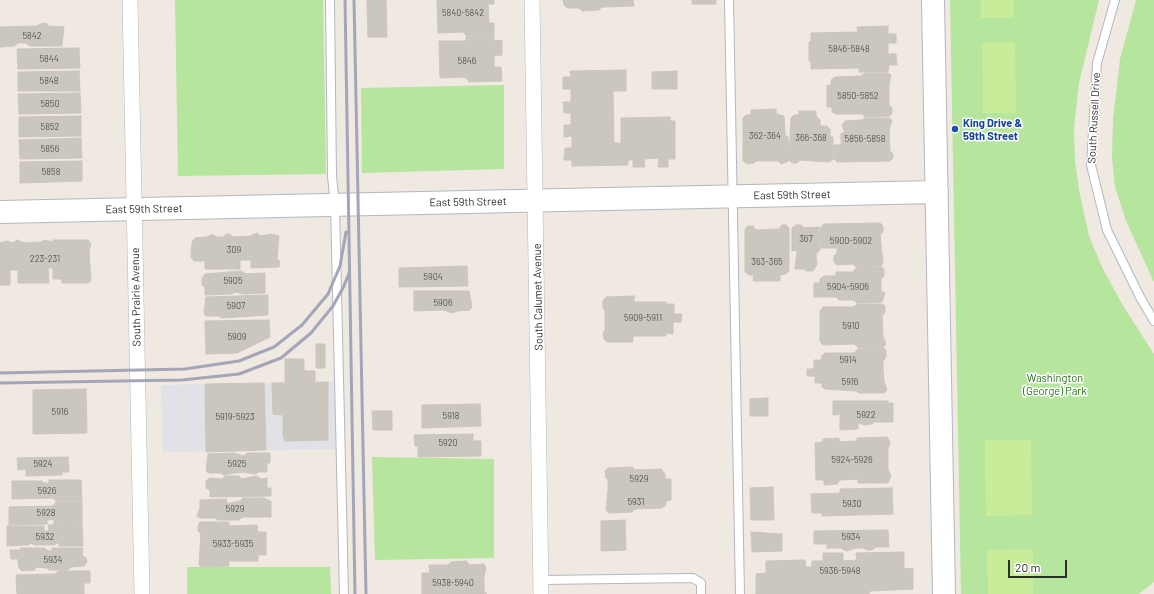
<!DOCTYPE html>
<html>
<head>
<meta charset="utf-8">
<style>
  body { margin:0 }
  #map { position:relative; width:1154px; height:594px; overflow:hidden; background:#efe9e1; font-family:Barlow,sans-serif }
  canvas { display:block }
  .scale { position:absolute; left:1008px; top:560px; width:59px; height:18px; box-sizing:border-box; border:2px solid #2e2e2e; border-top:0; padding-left:5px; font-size:12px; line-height:14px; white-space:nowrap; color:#2e2e2e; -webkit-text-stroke:3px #fff; paint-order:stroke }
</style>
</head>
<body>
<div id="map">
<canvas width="1154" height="594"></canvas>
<div class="scale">20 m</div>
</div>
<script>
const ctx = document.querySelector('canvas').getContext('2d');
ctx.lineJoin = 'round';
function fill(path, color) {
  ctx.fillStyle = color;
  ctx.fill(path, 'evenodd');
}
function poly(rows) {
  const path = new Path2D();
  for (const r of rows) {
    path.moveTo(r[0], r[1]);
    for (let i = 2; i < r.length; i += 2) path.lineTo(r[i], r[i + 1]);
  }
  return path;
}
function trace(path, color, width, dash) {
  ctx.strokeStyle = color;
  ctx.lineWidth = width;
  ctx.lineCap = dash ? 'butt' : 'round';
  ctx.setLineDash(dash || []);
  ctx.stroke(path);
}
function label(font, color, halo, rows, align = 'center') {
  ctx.font = font + ' Barlow,sans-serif';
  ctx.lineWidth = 3;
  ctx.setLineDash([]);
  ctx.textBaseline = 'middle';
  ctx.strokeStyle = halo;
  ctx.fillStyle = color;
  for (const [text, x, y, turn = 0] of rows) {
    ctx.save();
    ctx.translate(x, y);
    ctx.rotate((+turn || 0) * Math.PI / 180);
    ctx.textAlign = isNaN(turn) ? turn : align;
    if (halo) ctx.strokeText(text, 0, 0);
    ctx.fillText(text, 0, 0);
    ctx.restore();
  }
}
fill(poly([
  [339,382,341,449,163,452,161,385]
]), '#e3e1e8');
fill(poly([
  [175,0,323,0,326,174,178,176],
  [950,0,1099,0,1079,83,1074,128,1075,161,1079,190,1089,236,1102,267,1122,304,1154,354,1154,582,1139,594,961,594],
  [1136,0,1154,0,1154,282,1126,221,1115,187,1112,157,1113,120,1120,59],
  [504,85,504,169,362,173,361,88],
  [372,457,494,459,494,558,375,560],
  [187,567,330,567,331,594,187,594]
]), '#b6e59e');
fill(poly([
  [981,0,1014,0,1014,18,981,18],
  [1015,42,1016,113,983,113,982,43],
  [985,440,1031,440,1032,515,986,516],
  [1033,549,1033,594,988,594,987,550]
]), '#c9ec9a');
const building = poly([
  [367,0,386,0,387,37,368,37,367,0],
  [437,0,494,0,494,4,488,4,489,23,494,23,494,35,466,36,464,32,438,33,437,0],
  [563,0,633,0,634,6,602,7,599,10,582,11,579,8,567,8,564,5,563,0],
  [692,0,716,0,716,4,692,4,692,0],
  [46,23,48,26,64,27,62,46,30,46,26,43,18,43,14,46,0,47,0,27,37,26,40,24,46,23],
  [888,26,888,34,896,34,896,43,888,43,888,54,896,54,897,65,889,65,888,72,859,72,859,68,811,69,811,61,809,61,809,42,811,42,811,33,858,32,857,27,888,26],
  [494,36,494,41,502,40,502,55,494,56,494,67,501,67,502,81,469,82,465,77,440,78,439,41,466,41,466,37,494,36],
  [79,48,80,68,18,69,17,49,79,48],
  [626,70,626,91,613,91,614,143,621,143,621,118,670,117,670,121,675,121,675,159,668,159,668,167,658,167,659,158,644,159,645,167,633,167,633,160,628,160,628,165,572,166,572,160,564,160,565,148,572,148,572,136,564,137,564,125,571,125,571,113,564,113,563,102,571,102,571,89,563,89,563,77,571,77,570,71,626,70],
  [79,71,80,91,18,91,18,72,79,71],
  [677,71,677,89,652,89,652,72,677,71],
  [865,73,888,73,891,75,889,85,889,105,892,108,892,113,890,116,865,117,863,114,836,114,832,112,832,107,827,107,827,85,831,86,831,80,835,77,861,76,865,73],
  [80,93,81,113,19,114,18,94,80,93],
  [776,109,776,114,784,116,785,135,788,137,789,161,781,164,778,161,756,161,754,163,748,164,743,161,743,118,746,115,751,115,751,110,776,109],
  [799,111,816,111,816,116,820,120,820,126,827,126,830,129,830,137,833,137,833,159,830,162,800,160,797,163,792,163,789,160,791,118,794,115,799,115,799,111],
  [81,116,81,136,19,137,19,117,81,116],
  [865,118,889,118,892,120,889,130,890,151,893,154,893,158,890,161,837,162,834,159,834,145,841,145,841,133,845,133,842,125,845,121,862,120,865,118],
  [81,138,82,158,20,159,19,140,81,138],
  [82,161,82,181,20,183,20,162,82,161],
  [880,223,883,226,883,232,880,235,883,263,881,266,856,267,853,264,837,265,834,262,834,256,837,253,837,248,821,248,820,228,824,224,880,223],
  [782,225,786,225,789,228,789,271,786,274,780,275,780,281,753,281,754,275,749,275,745,272,745,229,748,226,753,226,756,230,779,229,782,225],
  [796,225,801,225,804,228,819,227,820,250,816,254,817,264,813,271,806,271,806,269,795,269,797,250,792,251,792,228,796,225],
  [257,233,260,236,272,234,279,236,277,259,280,261,279,267,251,268,251,260,240,260,240,269,205,269,205,261,194,261,191,257,192,242,195,238,207,237,210,235,214,235,216,237,224,237,226,234,230,234,233,237,250,236,257,233],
  [17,240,24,243,41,242,45,240,53,242,53,240,88,240,91,244,89,251,91,281,88,283,62,283,62,279,53,279,53,268,48,268,49,283,18,283,18,270,10,270,10,285,0,285,0,243,6,241,13,243,17,240],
  [467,266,468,286,399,287,399,268,467,266],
  [881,267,884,269,884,276,881,279,881,291,885,293,882,302,857,303,854,300,839,300,836,297,814,297,814,283,820,283,820,279,824,276,836,276,836,272,853,272,856,268,881,267],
  [241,271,246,274,265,273,265,293,245,294,235,292,232,294,205,295,205,287,202,285,202,278,205,274,241,271],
  [414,291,469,291,472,306,470,310,457,311,453,313,443,310,414,311,414,291],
  [268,295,268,315,222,318,219,316,206,316,204,313,206,297,268,295],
  [634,296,634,302,666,302,666,304,674,304,674,314,682,314,681,322,673,322,673,334,666,333,666,336,633,336,633,342,607,342,604,339,603,333,605,330,605,311,603,308,603,301,606,297,634,296],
  [857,304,882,304,885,306,885,312,882,316,883,336,886,344,883,347,858,348,855,344,823,345,820,341,820,311,823,307,854,307,857,304],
  [269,320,270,337,237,353,206,354,205,321,269,320],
  [316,344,325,344,325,368,316,368,316,344],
  [884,348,886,351,886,357,883,361,883,370,807,372,807,369,814,369,814,360,821,360,822,356,825,353,854,353,858,349,884,348],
  [285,359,304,359,304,371,315,371,315,382,285,383,285,359],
  [883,370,884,381,887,390,884,393,859,393,856,391,825,389,822,387,822,383,815,383,815,376,807,376,807,372,883,370],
  [328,382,328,440,285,441,283,437,283,415,273,414,272,383,328,382],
  [264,383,266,450,206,452,205,384,264,383],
  [86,389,87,433,33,434,33,390,86,389],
  [768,398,768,416,750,416,750,399,768,398],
  [833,401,888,401,888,403,893,403,893,422,874,422,872,424,865,425,858,423,858,429,840,430,840,414,833,415,833,401],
  [480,404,481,426,422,428,422,405,480,404],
  [372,411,392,411,392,430,373,430,372,411],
  [473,434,473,441,481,441,481,456,418,457,418,446,415,446,414,435,473,434],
  [887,437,890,442,888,450,888,470,891,475,888,483,858,483,858,479,840,480,837,484,824,485,824,480,816,480,815,443,823,442,823,439,839,438,839,442,857,441,857,438,887,437],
  [234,453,244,456,247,453,270,453,270,463,267,463,267,472,259,472,256,474,242,472,224,475,220,473,209,473,206,471,208,454,234,453],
  [68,457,69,472,62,472,62,475,26,476,26,469,18,470,17,458,68,457],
  [632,467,635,470,661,469,665,474,665,479,671,479,671,489,608,490,608,480,606,478,605,471,608,468,632,467],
  [225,476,239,476,242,479,256,476,261,479,267,478,267,488,271,488,271,496,210,497,210,490,206,488,206,481,210,478,222,479,225,476],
  [49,480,81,480,82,501,56,501,53,498,12,499,12,481,42,481,43,483,49,483,49,480],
  [773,487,774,520,751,520,750,488,773,487],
  [892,488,893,514,822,516,822,513,812,513,811,494,840,493,840,489,892,488],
  [671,489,671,500,666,501,666,505,662,508,635,509,632,512,609,513,606,510,608,490,671,489],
  [243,498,263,498,271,501,271,517,242,517,239,520,218,520,215,518,200,518,197,516,200,508,200,500,227,499,226,503,231,503,240,501,243,498],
  [56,502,82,502,82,523,54,524,54,519,47,520,47,524,9,525,9,507,53,506,56,502],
  [625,520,626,550,601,551,601,521,625,520],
  [200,522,229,522,229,526,257,525,258,532,266,532,266,555,258,555,258,561,229,561,229,566,202,567,199,565,201,534,198,531,198,526,200,522],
  [82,524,83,546,59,546,59,542,54,545,34,545,31,543,28,545,7,546,7,526,44,526,44,531,49,531,48,525,82,524],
  [888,530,889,547,876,547,872,550,867,550,864,548,856,548,846,551,841,548,827,548,827,544,814,544,814,531,888,530],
  [751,532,782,534,782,551,752,552,751,532],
  [21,548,45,548,48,551,52,551,52,548,83,548,82,555,86,558,87,562,84,566,71,567,68,570,49,570,47,568,35,567,35,570,22,571,19,568,18,560,20,559,11,559,10,550,21,550,21,548],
  [904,552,904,569,913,568,913,589,870,591,869,594,756,594,756,574,766,573,766,561,805,560,806,567,812,567,812,561,823,561,823,553,843,553,843,561,857,560,856,553,904,552],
  [466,561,470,565,484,564,486,568,484,576,484,591,487,594,422,594,422,573,430,573,429,565,448,565,451,562,466,561],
  [59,571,90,571,90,583,84,583,84,594,17,594,16,575,55,574,59,571]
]);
fill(building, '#cbc7bf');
trace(building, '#cbc5ba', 1);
const lane = poly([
  [330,0,332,176,335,205,344,594],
  [729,0,740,594],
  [1115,0,1097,63,1091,165,1107,230,1140,297,1154,321],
  [541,580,693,578,701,583,701,594]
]);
const street = poly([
  [130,0,142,594],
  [532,0,541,594]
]);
const secondary = poly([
  [933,0,944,594],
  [0,212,937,192]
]);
trace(lane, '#b4b7c1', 10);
trace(street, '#b4b7c1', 16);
trace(secondary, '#b4b7c1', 24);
trace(lane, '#fff', 8);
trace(street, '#fff', 15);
trace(secondary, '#fff', 22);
trace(poly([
  [345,0,355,594],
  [354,0,366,594],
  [0,373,185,369,239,361,274,347,302,325,328,294,340,266,346,232],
  [0,383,182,380,239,374,281,358,311,333,333,306,344,286,349,273]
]), '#a3a6b8', 3);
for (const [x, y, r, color] of [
  [955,129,4,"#1a4fb4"]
]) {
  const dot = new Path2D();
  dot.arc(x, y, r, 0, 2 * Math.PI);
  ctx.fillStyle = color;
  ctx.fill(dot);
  trace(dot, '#fff', 1.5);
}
label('9px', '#555452', null, [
  ["5840-5842",463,13],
  ["5842",32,36],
  ["5846-5848",849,49],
  ["5844",49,59],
  ["5846",467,61],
  ["5848",49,81],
  ["5850-5852",858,96],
  ["5850",50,104],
  ["5852",50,127],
  ["362-364",765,136],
  ["366-368",811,138],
  ["5856-5858",865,139],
  ["5856",50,149],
  ["5858",51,172],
  ["367",806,239],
  ["5900-5902",851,241],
  ["309",234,250],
  ["223-231",45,259],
  ["363-365",767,262],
  ["5904",433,277],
  ["5905",233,281],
  ["5904-5906",848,287],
  ["5906",443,303],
  ["5907",236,306],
  ["5909-5911",643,318],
  ["5910",851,326],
  ["5909",237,337],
  ["5914",848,360],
  ["5916",850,382],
  ["5916",60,412],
  ["5922",866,415],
  ["5918",451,416],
  ["5919-5923",235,417],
  ["5920",448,443],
  ["5924-5926",852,460],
  ["5924",43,464],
  ["5925",237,464],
  ["5929",639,479],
  ["5926",47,491],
  ["5931",636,502],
  ["5930",852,504],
  ["5929",235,509],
  ["5928",46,513],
  ["5932",45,537],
  ["5934",851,537],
  ["5933-5935",233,544],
  ["5934",53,560],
  ["5936-5948",840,571],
  ["5938-5940",453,583]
]);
label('11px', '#2e2e2e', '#fff', [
  ["South Russell Drive",1094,118,-87],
  ["East 59th Street",792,195,-1],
  ["East 59th Street",468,202,-1],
  ["East 59th Street",144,209,-1],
  ["South Prairie Avenue",136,297,-91],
  ["South Calumet Avenue",538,297,-91]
]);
label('bold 11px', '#164399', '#fff', [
  ["King Drive &",963,123],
  ["59th Street",963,136]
], 'left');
label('11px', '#2c6e1b', '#fff', [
  ["Washington",1055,378],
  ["(George) Park",1055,391]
]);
</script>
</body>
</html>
